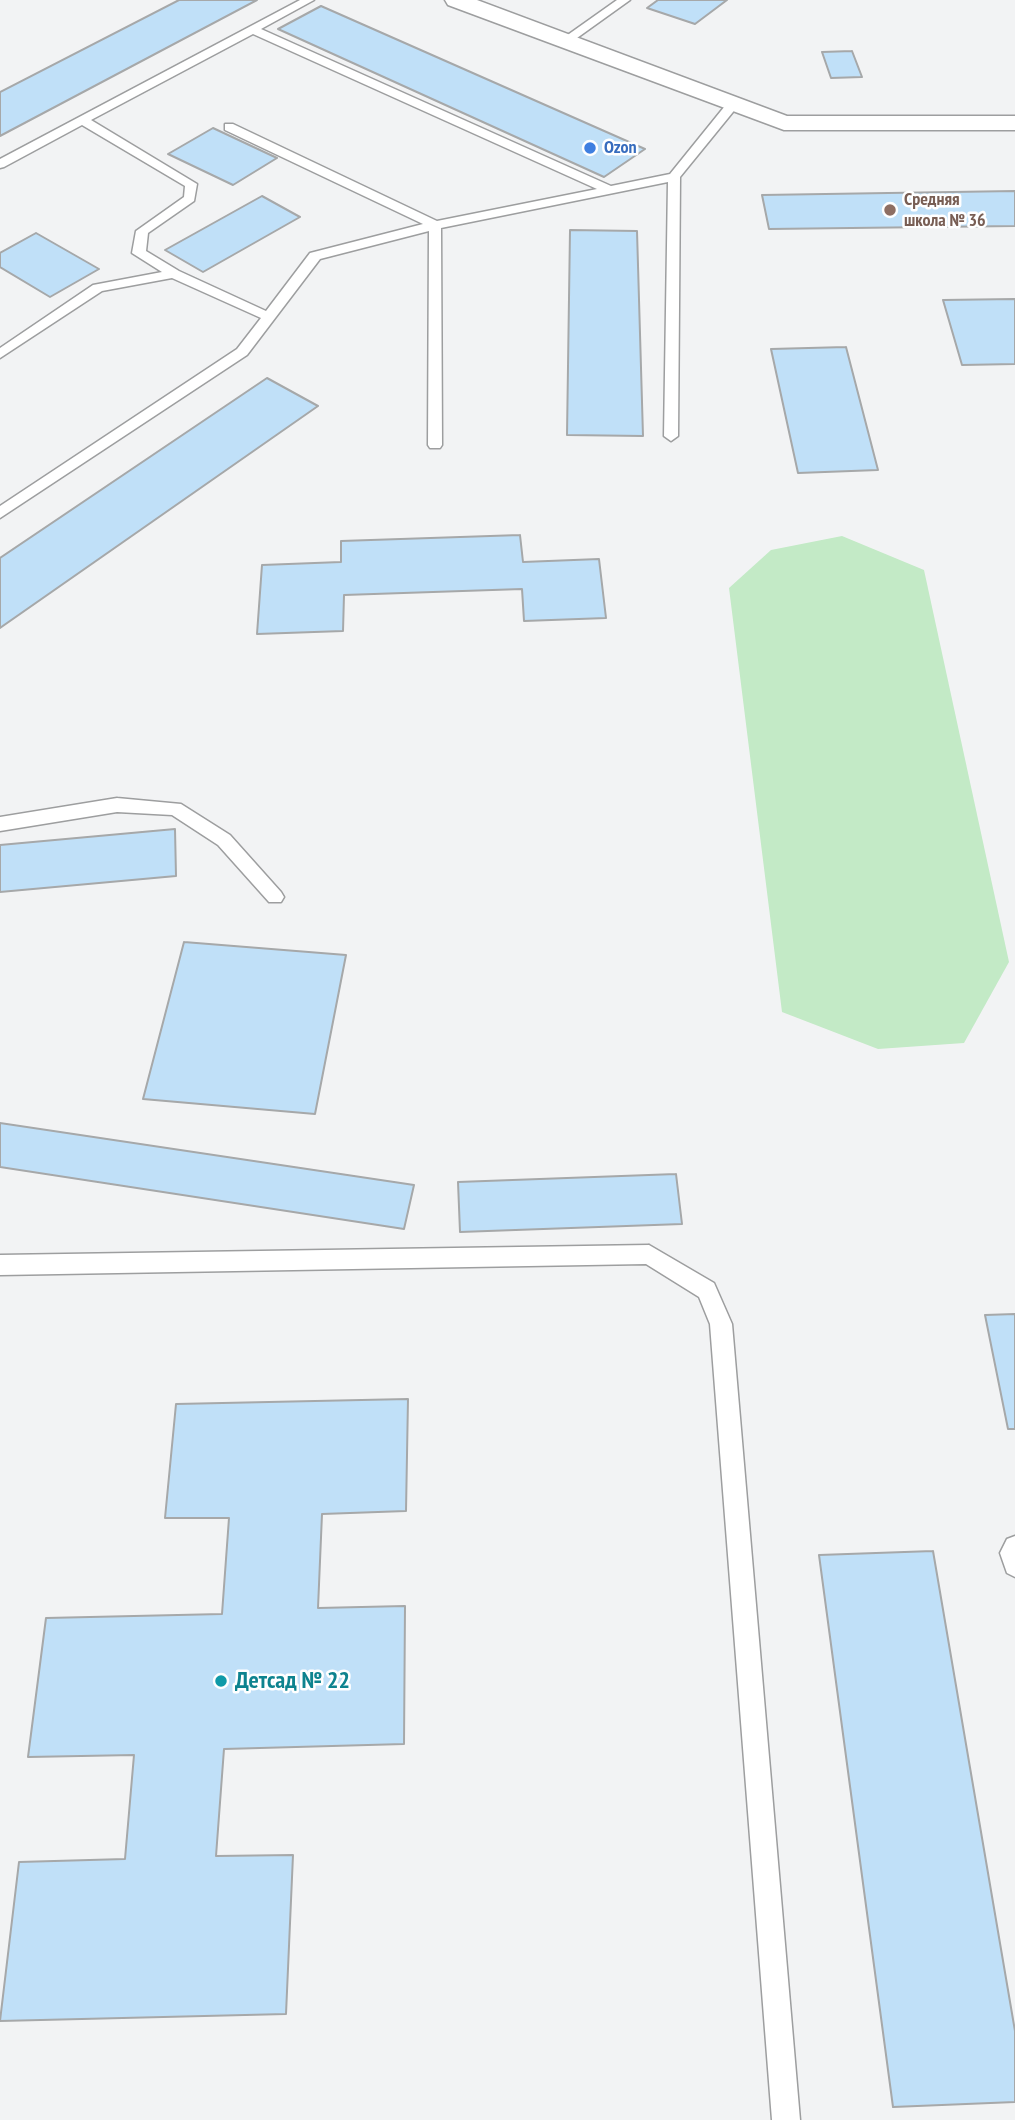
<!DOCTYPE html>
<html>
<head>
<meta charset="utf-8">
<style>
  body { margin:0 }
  canvas { display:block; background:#f2f3f4 }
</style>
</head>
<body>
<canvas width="1015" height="2120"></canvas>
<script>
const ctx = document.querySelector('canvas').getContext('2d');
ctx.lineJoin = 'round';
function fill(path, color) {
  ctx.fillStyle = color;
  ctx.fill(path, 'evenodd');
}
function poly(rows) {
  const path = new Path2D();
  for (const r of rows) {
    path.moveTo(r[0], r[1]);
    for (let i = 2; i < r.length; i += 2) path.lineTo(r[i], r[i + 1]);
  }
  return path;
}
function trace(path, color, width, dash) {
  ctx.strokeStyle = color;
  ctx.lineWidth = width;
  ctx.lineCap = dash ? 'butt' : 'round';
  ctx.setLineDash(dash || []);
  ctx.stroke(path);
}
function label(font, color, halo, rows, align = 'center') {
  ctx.font = font + ' "PT Sans Narrow",sans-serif';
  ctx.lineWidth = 5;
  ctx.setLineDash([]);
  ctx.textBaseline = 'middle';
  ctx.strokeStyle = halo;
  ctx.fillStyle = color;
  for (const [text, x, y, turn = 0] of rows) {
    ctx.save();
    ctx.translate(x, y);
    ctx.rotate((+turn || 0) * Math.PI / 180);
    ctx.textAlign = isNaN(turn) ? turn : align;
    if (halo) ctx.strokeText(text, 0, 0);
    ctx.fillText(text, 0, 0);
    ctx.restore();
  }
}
fill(poly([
  [842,536,924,570,1009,962,964,1043,878,1049,782,1012,729,588,771,550]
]), '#c3eac6');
const building = poly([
  [179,0,257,0,0,136,0,92,179,0],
  [658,0,727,0,695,24,647,8,658,0],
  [321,6,645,149,604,177,278,29,321,6],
  [852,51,862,77,831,78,822,52,852,51],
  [213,128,277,158,233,185,168,154,213,128],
  [1015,191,1015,226,769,229,762,195,1015,191],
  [262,196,300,217,203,272,165,250,262,196],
  [570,230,637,231,643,436,567,435,570,230],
  [36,233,99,269,50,297,0,267,0,253,36,233],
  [1015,299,1015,364,962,365,943,300,1015,299],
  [846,347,878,470,798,473,771,349,846,347],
  [267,378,318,406,0,628,0,558,267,378],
  [520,535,523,562,599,559,606,618,524,621,522,589,344,595,343,631,257,634,262,565,341,562,341,541,520,535],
  [175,829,176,876,0,892,0,845,175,829],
  [184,942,346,955,315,1114,143,1099,184,942],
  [0,1123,414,1185,404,1229,0,1167,0,1123],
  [676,1174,682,1224,460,1232,458,1182,676,1174],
  [1015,1314,1015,1429,1008,1429,985,1315,1015,1314],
  [408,1399,406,1511,322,1514,318,1608,405,1606,404,1744,224,1749,216,1856,293,1855,286,2014,0,2021,19,1862,125,1859,134,1755,28,1757,46,1618,222,1614,229,1518,165,1518,176,1404,408,1399],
  [933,1551,1015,2031,1015,2102,893,2107,819,1555,933,1551]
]);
fill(building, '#c0e0f8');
trace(building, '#a6a8a9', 2);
const lane = poly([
  [300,0,314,0,261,29,611,186,670,174,729,101,737,101,737,107,680,177,678,436,671,441,664,436,668,182,441,228,442,445,440,448,430,448,428,445,429,231,320,259,247,355,0,518,0,506,237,349,261,318,172,278,102,291,0,358,0,348,93,285,162,272,132,253,136,231,184,197,185,186,82,125,4,167,0,168,0,159,300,0],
  [253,34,597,189,437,221,233,124,225,124,225,130,423,224,310,253,266,311,179,271,146,251,148,233,194,201,197,184,91,120,253,34],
  [617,0,630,0,570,43,562,43,562,39,617,0],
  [117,798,181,804,230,835,281,892,284,897,281,902,269,902,218,845,172,815,117,812,0,831,0,817,117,798],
  [649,1245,714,1283,732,1324,800,2120,772,2120,710,1324,699,1297,646,1264,0,1275,0,1255,649,1245],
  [1015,1536,1015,1577,1007,1573,1000,1553,1007,1539,1015,1536]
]);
const street = poly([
  [445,0,477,0,787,116,1015,116,1015,130,784,130,448,5,445,0]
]);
trace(lane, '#9d9e9f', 3);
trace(street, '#9d9e9f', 3);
fill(lane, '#fff');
fill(street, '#fff');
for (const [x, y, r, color] of [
  [590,148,7,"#3f7fe0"],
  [890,210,7,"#8d6e63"],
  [221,1681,7,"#0f9aa8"]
]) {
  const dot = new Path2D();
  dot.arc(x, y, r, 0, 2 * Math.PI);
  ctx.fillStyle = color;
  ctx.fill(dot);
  trace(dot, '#fff', 2.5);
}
label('bold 18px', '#366cbe', '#fff', [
  ["Ozon",604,148]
], 'left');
label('bold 18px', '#785e54', '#fff', [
  ["Средняя",904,200],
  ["школа № 36",904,221]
], 'left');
label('bold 24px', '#0d838f', '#fff', [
  ["Детсад № 22",235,1681]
], 'left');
</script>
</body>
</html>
